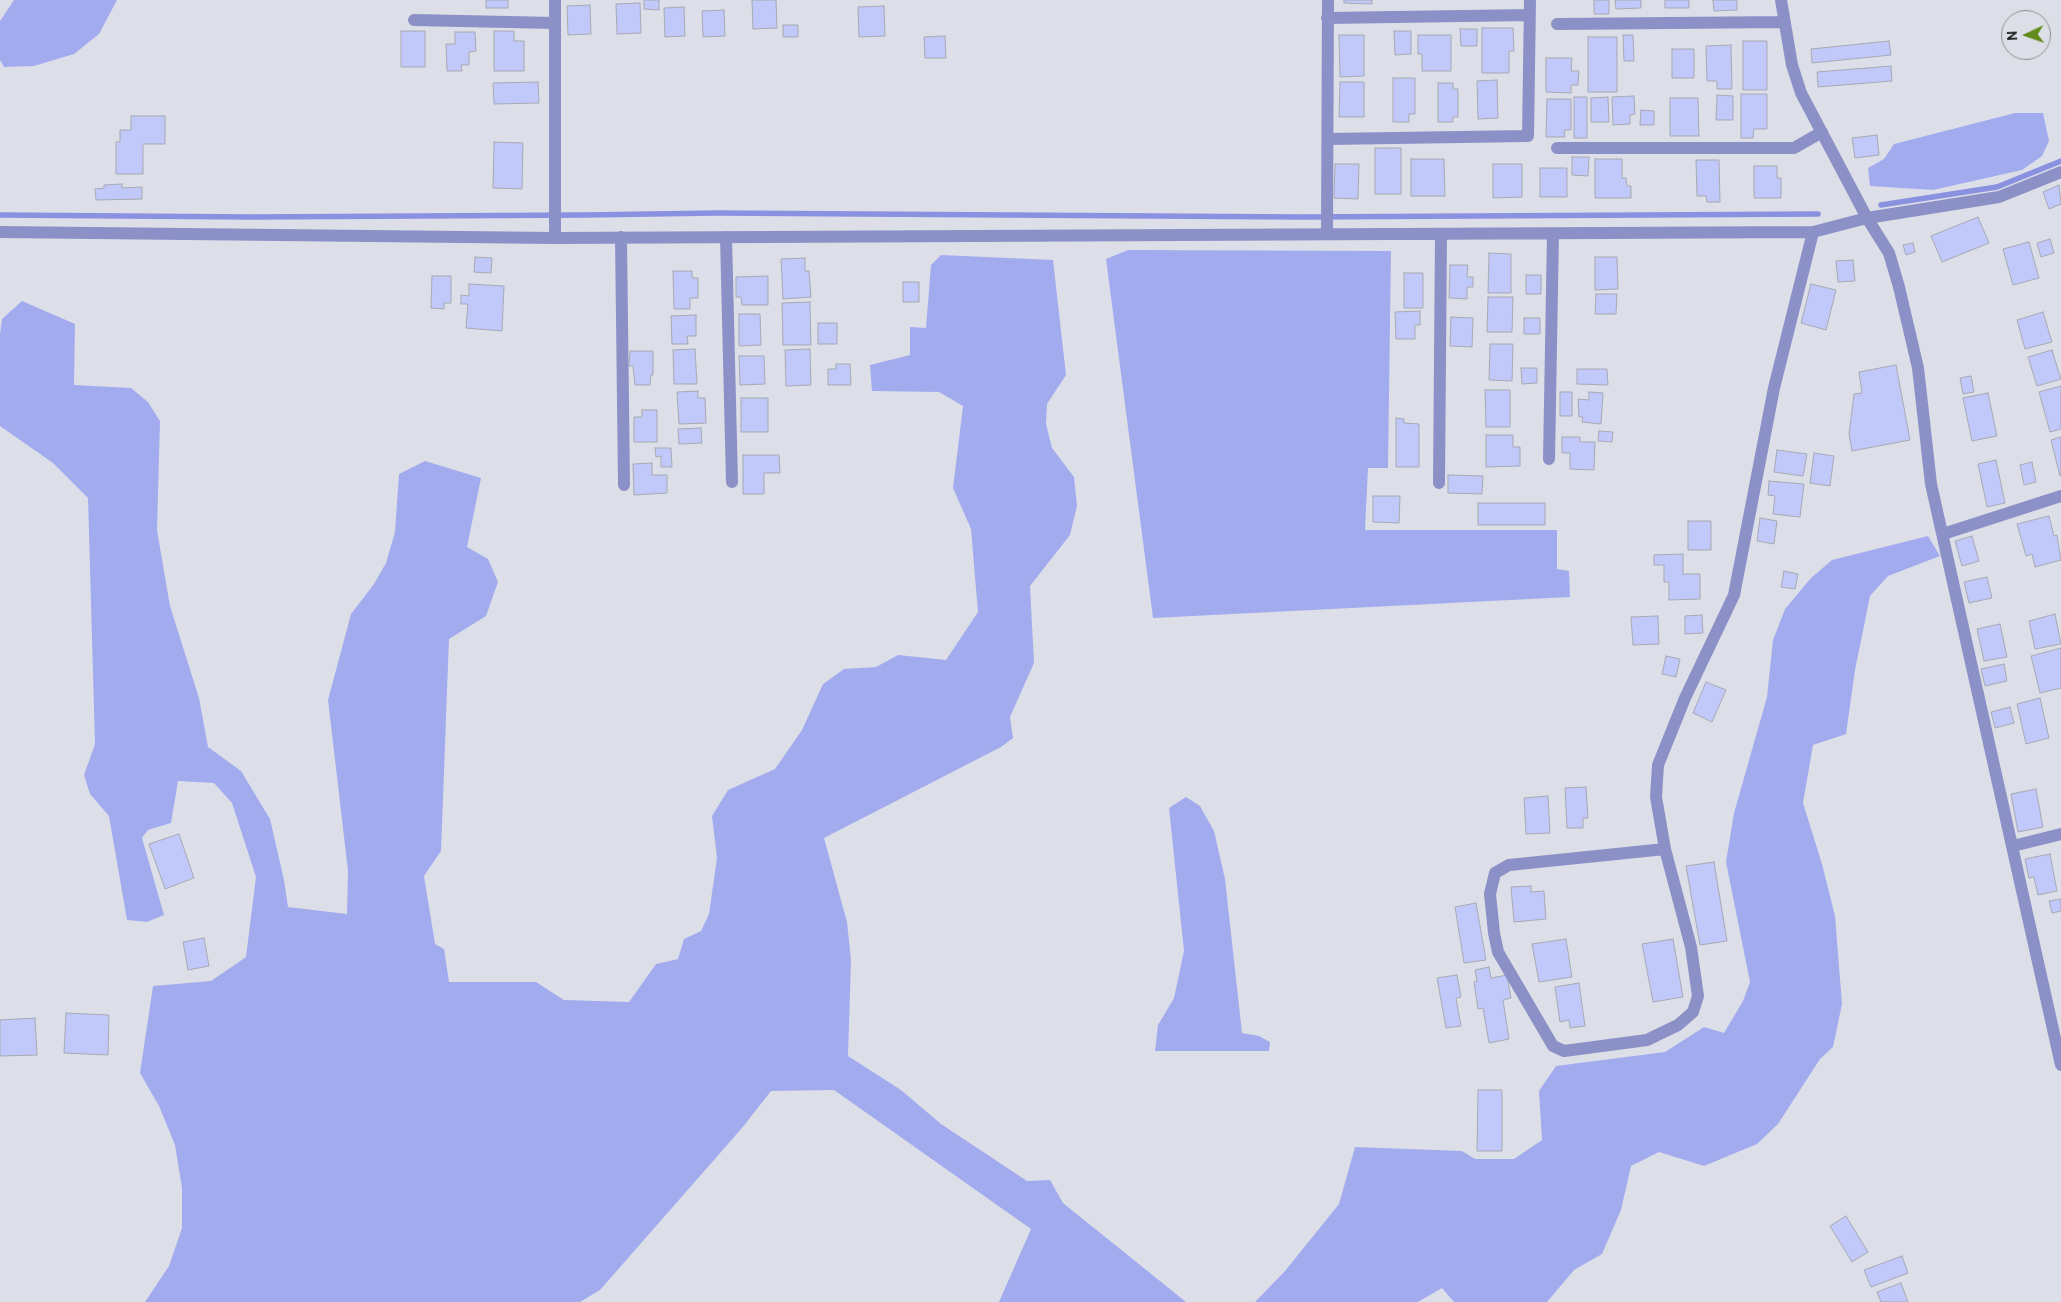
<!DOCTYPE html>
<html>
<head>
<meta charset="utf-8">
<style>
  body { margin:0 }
  #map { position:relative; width:2061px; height:1302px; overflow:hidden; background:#dddfe8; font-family:Cabin,sans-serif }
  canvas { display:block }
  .north { position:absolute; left:2001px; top:10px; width:50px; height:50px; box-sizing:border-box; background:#dddfe8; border:1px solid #8d8f95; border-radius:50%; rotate:267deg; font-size:14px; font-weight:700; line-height:20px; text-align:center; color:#151619 }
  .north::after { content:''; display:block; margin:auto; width:18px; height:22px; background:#618b1a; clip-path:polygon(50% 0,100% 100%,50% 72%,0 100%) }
</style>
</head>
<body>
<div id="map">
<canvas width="2061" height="1302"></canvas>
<div class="north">N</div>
</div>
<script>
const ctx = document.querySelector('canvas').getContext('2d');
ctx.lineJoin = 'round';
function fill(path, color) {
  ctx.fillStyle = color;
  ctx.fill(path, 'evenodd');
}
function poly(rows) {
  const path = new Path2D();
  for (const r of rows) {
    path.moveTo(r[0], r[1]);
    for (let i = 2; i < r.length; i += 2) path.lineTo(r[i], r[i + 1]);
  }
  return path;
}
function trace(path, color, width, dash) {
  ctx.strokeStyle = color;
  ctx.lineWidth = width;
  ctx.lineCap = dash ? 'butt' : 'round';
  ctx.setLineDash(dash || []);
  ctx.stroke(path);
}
fill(poly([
  [14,0,117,0,99,34,74,54,34,66,4,67,0,60,0,21],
  [2015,113,2043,113,2049,141,2042,156,2022,170,1933,190,1870,186,1868,168,1884,159,1894,144],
  [1128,250,1391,251,1388,468,1368,468,1365,530,1557,530,1557,569,1569,571,1570,597,1153,618,1106,259],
  [941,255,1053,260,1066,375,1047,404,1046,424,1052,448,1074,477,1077,506,1070,535,1030,586,1034,663,1010,717,1013,738,1001,747,824,838,847,922,851,960,848,1056,901,1090,941,1124,1027,1181,1050,1180,1063,1203,1186,1302,999,1302,1031,1229,834,1090,771,1091,742,1128,600,1290,580,1302,145,1302,169,1266,182,1228,182,1188,175,1145,159,1106,140,1073,153,986,211,981,246,957,256,877,232,803,214,783,178,781,171,823,148,830,142,838,164,915,147,922,127,920,109,816,90,794,84,775,95,744,88,498,53,463,0,426,0,334,2,319,22,301,75,324,74,385,131,388,148,402,160,421,157,530,170,606,199,698,208,747,241,771,270,819,284,880,288,907,347,914,348,871,328,700,351,614,374,584,386,563,395,532,399,474,425,461,481,478,467,547,488,559,498,582,486,616,449,639,441,851,424,876,435,944,444,949,449,982,536,982,564,1000,629,1002,656,964,678,959,684,939,701,931,709,914,717,858,712,816,728,790,775,769,802,730,823,684,844,669,876,667,898,655,946,660,978,612,971,529,953,488,963,406,939,392,872,391,870,365,910,355,910,327,926,328,931,265],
  [1928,536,1940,556,1888,576,1870,596,1855,670,1846,734,1813,745,1803,803,1822,864,1835,916,1842,1004,1833,1047,1820,1059,1778,1124,1757,1144,1704,1166,1659,1152,1631,1166,1621,1210,1602,1254,1574,1270,1547,1302,1454,1302,1442,1288,1418,1302,1255,1302,1285,1271,1339,1204,1355,1147,1462,1151,1475,1159,1514,1159,1542,1140,1539,1091,1556,1066,1665,1052,1704,1027,1724,1033,1743,1001,1750,982,1726,862,1734,813,1767,697,1773,640,1785,609,1811,578,1832,560],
  [1186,797,1200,806,1214,831,1225,879,1242,1033,1259,1036,1270,1042,1269,1051,1155,1051,1158,1025,1174,998,1184,951,1169,808]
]), '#a3abef');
trace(poly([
  [1881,205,1997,187,2061,161],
  [0,215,251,217,585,215,717,213,1300,217,1818,214]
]), '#8991e0', 5.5);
const building = poly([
  [486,0,508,0,508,8,486,8,486,0],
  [644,0,659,0,659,10,644,9,644,0],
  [752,0,776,0,777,28,753,29,752,0],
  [1344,0,1372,0,1372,4,1344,3,1344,0],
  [1594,0,1609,0,1609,14,1594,14,1594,0],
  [1615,0,1641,0,1641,8,1616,9,1615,0],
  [1665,0,1689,0,1689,8,1665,8,1665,0],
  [1713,0,1737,0,1737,10,1714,11,1713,0],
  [640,3,641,33,617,34,616,4,640,3],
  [590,5,591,34,568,35,567,6,590,5],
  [884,6,885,36,859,37,858,7,884,6],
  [684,7,685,36,665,37,664,8,684,7],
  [724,10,725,36,703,37,702,11,724,10],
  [783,25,798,25,798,37,783,37,783,25],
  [1482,28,1513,28,1514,51,1509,51,1509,73,1482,73,1482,28],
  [1460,29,1477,29,1477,46,1461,46,1460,29],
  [401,31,425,31,425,67,401,67,401,31],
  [494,31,514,31,514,41,524,41,524,71,494,71,494,31],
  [1394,31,1411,31,1411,54,1395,55,1394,31],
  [455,32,475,32,476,51,469,52,469,65,461,65,462,71,447,71,446,44,455,44,455,32],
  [1339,35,1364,35,1364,76,1340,77,1339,35],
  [1418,35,1451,35,1451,71,1422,71,1422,54,1418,54,1418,35],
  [1623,35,1633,35,1634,61,1624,61,1623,35],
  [945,36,946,58,925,58,924,37,945,36],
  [1588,37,1617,37,1617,92,1588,92,1588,37],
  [1743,41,1767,41,1767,90,1743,90,1743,41],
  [1889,41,1891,55,1812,63,1811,49,1889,41],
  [1731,45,1732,89,1717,89,1717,81,1707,81,1706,46,1731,45],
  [1672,49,1694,49,1694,78,1672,78,1672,49],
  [1546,58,1572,58,1571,71,1579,71,1578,85,1571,85,1571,93,1546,92,1546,58],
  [1891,66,1892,81,1818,87,1817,72,1891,66],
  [1393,78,1415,78,1415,114,1409,114,1409,122,1393,122,1393,78],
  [1497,80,1498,118,1478,119,1477,81,1497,80],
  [538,82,539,103,494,104,493,83,538,82],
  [1340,82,1364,82,1364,117,1339,117,1340,82],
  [1438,83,1453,83,1453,89,1458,89,1458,117,1453,117,1453,122,1438,122,1438,83],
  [1741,94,1767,94,1767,129,1754,129,1753,138,1741,138,1741,94],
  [1717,95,1733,96,1733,120,1716,120,1717,95],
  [1634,96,1635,114,1630,115,1630,124,1613,125,1612,97,1634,96],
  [1574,97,1587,97,1587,138,1574,138,1574,97],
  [1608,97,1609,122,1591,122,1591,98,1608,97],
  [1670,98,1698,98,1699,136,1670,136,1670,98],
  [1547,99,1571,99,1571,130,1564,130,1565,137,1546,137,1547,99],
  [1641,110,1654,111,1654,125,1640,125,1641,110],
  [131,116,165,116,165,144,143,144,143,174,116,174,116,142,120,142,120,130,131,130,131,116],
  [1877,135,1879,155,1855,158,1852,138,1877,135],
  [494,142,523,143,522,189,493,188,494,142],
  [1375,148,1401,148,1401,194,1375,194,1375,148],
  [1572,157,1589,157,1588,176,1572,175,1572,157],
  [1411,159,1444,159,1445,196,1411,196,1411,159],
  [1595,159,1622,159,1622,178,1626,178,1627,186,1631,186,1631,198,1595,198,1595,159],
  [1696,160,1719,160,1720,202,1707,202,1706,196,1697,196,1696,160],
  [1335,164,1359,164,1358,199,1334,198,1335,164],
  [1493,164,1522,164,1522,197,1493,198,1493,164],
  [1754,166,1777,166,1777,178,1781,178,1781,198,1754,198,1754,166],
  [1540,168,1567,168,1567,197,1540,197,1540,168],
  [122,184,122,188,142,187,142,199,96,200,95,189,104,188,104,185,122,184],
  [2059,185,2061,204,2049,209,2043,192,2059,185],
  [1978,217,1989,243,1942,262,1931,236,1978,217],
  [2050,239,2054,253,2041,257,2037,243,2050,239],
  [2029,242,2039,278,2013,285,2003,249,2029,242],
  [1913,243,1915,252,1906,255,1903,245,1913,243],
  [1489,253,1511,254,1511,293,1488,293,1489,253],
  [475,257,492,258,491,273,474,272,475,257],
  [1595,257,1617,257,1618,289,1595,290,1595,257],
  [805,258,805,271,809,271,811,297,783,299,781,259,805,258],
  [1853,260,1855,281,1838,282,1836,261,1853,260],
  [1450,265,1468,265,1467,277,1473,277,1473,287,1467,287,1467,299,1449,298,1450,265],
  [673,271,692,271,692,278,698,278,698,298,690,298,690,309,674,309,673,271],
  [1404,273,1423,273,1423,308,1404,308,1404,273],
  [1526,275,1541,275,1541,294,1526,294,1526,275],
  [432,276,451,276,451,303,444,303,444,309,431,308,432,276],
  [768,276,768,305,742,305,741,297,736,297,736,277,768,276],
  [903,282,919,282,919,302,903,302,903,282],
  [469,284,504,286,502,331,466,328,468,304,461,304,461,295,469,296,469,284],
  [1811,284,1836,290,1826,330,1801,323,1811,284],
  [1596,294,1617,294,1616,314,1595,314,1596,294],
  [1488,297,1513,297,1512,332,1487,332,1488,297],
  [810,302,811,345,783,345,782,303,810,302],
  [1420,311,1420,325,1415,325,1415,339,1396,339,1395,312,1420,311],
  [2043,312,2052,342,2025,349,2017,320,2043,312],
  [739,314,760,314,761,345,739,346,739,314],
  [696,315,696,336,687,336,688,344,672,344,671,316,696,315],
  [1451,317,1473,318,1472,347,1450,346,1451,317],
  [1524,318,1540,318,1540,334,1524,334,1524,318],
  [818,323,837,323,837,344,818,344,818,323],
  [1490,344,1513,344,1512,381,1489,380,1490,344],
  [695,349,697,384,674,384,673,350,695,349],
  [810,349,811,385,786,386,785,350,810,349],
  [2052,350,2061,379,2037,386,2028,357,2052,350],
  [630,351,653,351,653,375,651,375,650,385,635,385,633,366,629,366,630,351],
  [739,356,764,356,765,384,740,385,739,356],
  [836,364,850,364,851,385,828,385,828,369,836,369,836,364],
  [1896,365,1910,440,1852,451,1849,434,1854,394,1862,393,1859,372,1896,365],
  [1521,368,1537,368,1537,383,1522,384,1521,368],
  [1577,369,1607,369,1608,385,1577,384,1577,369],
  [1971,376,1974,392,1963,394,1960,378,1971,376],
  [2061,386,2061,429,2050,432,2039,392,2061,386],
  [1485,390,1510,390,1510,427,1486,427,1485,390],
  [698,391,698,398,705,398,706,423,679,424,677,392,698,391],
  [1560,392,1572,392,1572,416,1560,416,1560,392],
  [1589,392,1603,393,1601,424,1582,422,1583,417,1579,417,1578,399,1589,400,1589,392],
  [1988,393,1997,436,1972,441,1963,398,1988,393],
  [741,398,768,398,768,432,741,432,741,398],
  [642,410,657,410,657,442,634,442,634,417,642,417,642,410],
  [1396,418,1404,419,1404,423,1419,424,1419,467,1396,467,1396,418],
  [701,428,702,443,679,444,678,429,701,428],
  [1599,431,1613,432,1612,442,1598,441,1599,431],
  [1486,435,1513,435,1513,447,1520,447,1520,466,1486,467,1486,435],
  [1562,437,1580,437,1580,442,1595,442,1594,470,1570,469,1570,453,1562,453,1562,437],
  [2061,437,2061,476,2060,476,2051,440,2061,437],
  [655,448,671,448,672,467,661,467,661,456,656,457,655,448],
  [1777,450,1807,454,1803,476,1774,472,1777,450],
  [1814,453,1834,456,1830,486,1810,483,1814,453],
  [743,455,779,455,780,473,764,473,764,494,743,494,743,455],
  [1996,460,2005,503,1987,507,1978,464,1996,460],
  [2032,462,2036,482,2024,485,2020,465,2032,462],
  [652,463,652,475,667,475,667,493,634,495,633,464,652,463],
  [1448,475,1483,476,1482,494,1448,493,1448,475],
  [1769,481,1804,484,1800,517,1773,514,1775,496,1768,495,1769,481],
  [1373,496,1400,496,1399,523,1373,522,1373,496],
  [1478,503,1545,503,1545,525,1478,525,1478,503],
  [2049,516,2054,536,2057,535,2061,560,2035,567,2032,554,2026,556,2017,524,2049,516],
  [1760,518,1777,521,1774,544,1757,541,1760,518],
  [1688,521,1711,521,1711,550,1688,550,1688,521],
  [1972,536,1979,561,1962,566,1955,541,1972,536],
  [1683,554,1683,574,1700,574,1700,599,1669,600,1669,582,1664,582,1664,565,1654,565,1654,555,1683,554],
  [1784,571,1798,574,1795,589,1781,587,1784,571],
  [1987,577,1992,598,1969,603,1964,582,1987,577],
  [2055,614,2061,644,2035,649,2029,621,2055,614],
  [1702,615,1703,633,1685,634,1685,616,1702,615],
  [1658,616,1659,644,1633,645,1631,617,1658,616],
  [2000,624,2007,657,1984,661,1977,629,2000,624],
  [2061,648,2061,688,2040,693,2031,656,2061,648],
  [1666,656,1680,659,1676,677,1662,674,1666,656],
  [2004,664,2007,681,1985,686,1981,669,2004,664],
  [1706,682,1726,690,1712,722,1693,713,1706,682],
  [2040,698,2049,738,2026,744,2017,704,2040,698],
  [2010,707,2014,723,1995,728,1991,712,2010,707],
  [1586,787,1588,818,1583,818,1583,828,1567,828,1565,788,1586,787],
  [2036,789,2043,827,2018,832,2011,794,2036,789],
  [1548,796,1550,833,1526,834,1524,798,1548,796],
  [179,834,194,878,165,889,149,844,179,834],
  [2050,854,2057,891,2038,895,2034,877,2029,878,2025,859,2050,854],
  [1714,862,1727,941,1700,945,1686,866,1714,862],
  [1531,886,1531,892,1544,891,1546,919,1514,922,1511,887,1531,886],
  [2061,899,2061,911,2052,913,2049,901,2061,899],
  [1476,903,1486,960,1464,963,1455,907,1476,903],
  [204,938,209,966,188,970,183,942,204,938],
  [1566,939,1572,977,1539,982,1532,944,1566,939],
  [1673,939,1683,997,1653,1002,1642,944,1673,939],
  [1489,967,1491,978,1507,975,1511,998,1503,1000,1509,1039,1489,1043,1483,1008,1478,1009,1474,982,1477,981,1475,970,1489,967],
  [1457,975,1461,997,1456,998,1461,1026,1446,1028,1437,978,1457,975],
  [1579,983,1585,1026,1570,1028,1569,1020,1560,1022,1555,987,1579,983],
  [66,1013,109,1015,108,1055,64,1053,66,1013],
  [35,1018,37,1055,0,1056,0,1020,35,1018],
  [1478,1090,1502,1090,1502,1151,1477,1151,1478,1090],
  [1846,1216,1868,1252,1852,1262,1830,1226,1846,1216],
  [1902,1256,1908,1273,1871,1287,1864,1270,1902,1256],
  [1901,1283,1908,1302,1881,1302,1877,1292,1901,1283]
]);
fill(building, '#c1c8fa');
trace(building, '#a7a9b2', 1);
trace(poly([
  [1781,0,1792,65,1801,93,1867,218,1889,253,1899,287,1918,368,1931,484,2061,1065],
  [1327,18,1530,15],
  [414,20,555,23],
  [1557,24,1784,22],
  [1328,139,1528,136,1530,0],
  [1557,148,1794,148,1822,132],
  [0,232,555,238,1813,232,1867,218,1999,197,2061,172],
  [1327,234,1328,0],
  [621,237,624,485],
  [726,237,732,482],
  [555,238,555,0],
  [1549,459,1553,234],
  [1439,483,1441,234],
  [1943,534,2061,496],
  [2013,846,2061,834],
  [1665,849,1509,865,1495,873,1490,894,1494,933,1498,952,1553,1046,1564,1051,1647,1040,1678,1025,1693,1012,1698,996,1691,947,1665,849,1656,797,1658,765,1685,698,1734,595,1774,388,1813,232]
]), '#8b91c6', 12);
</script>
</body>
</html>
